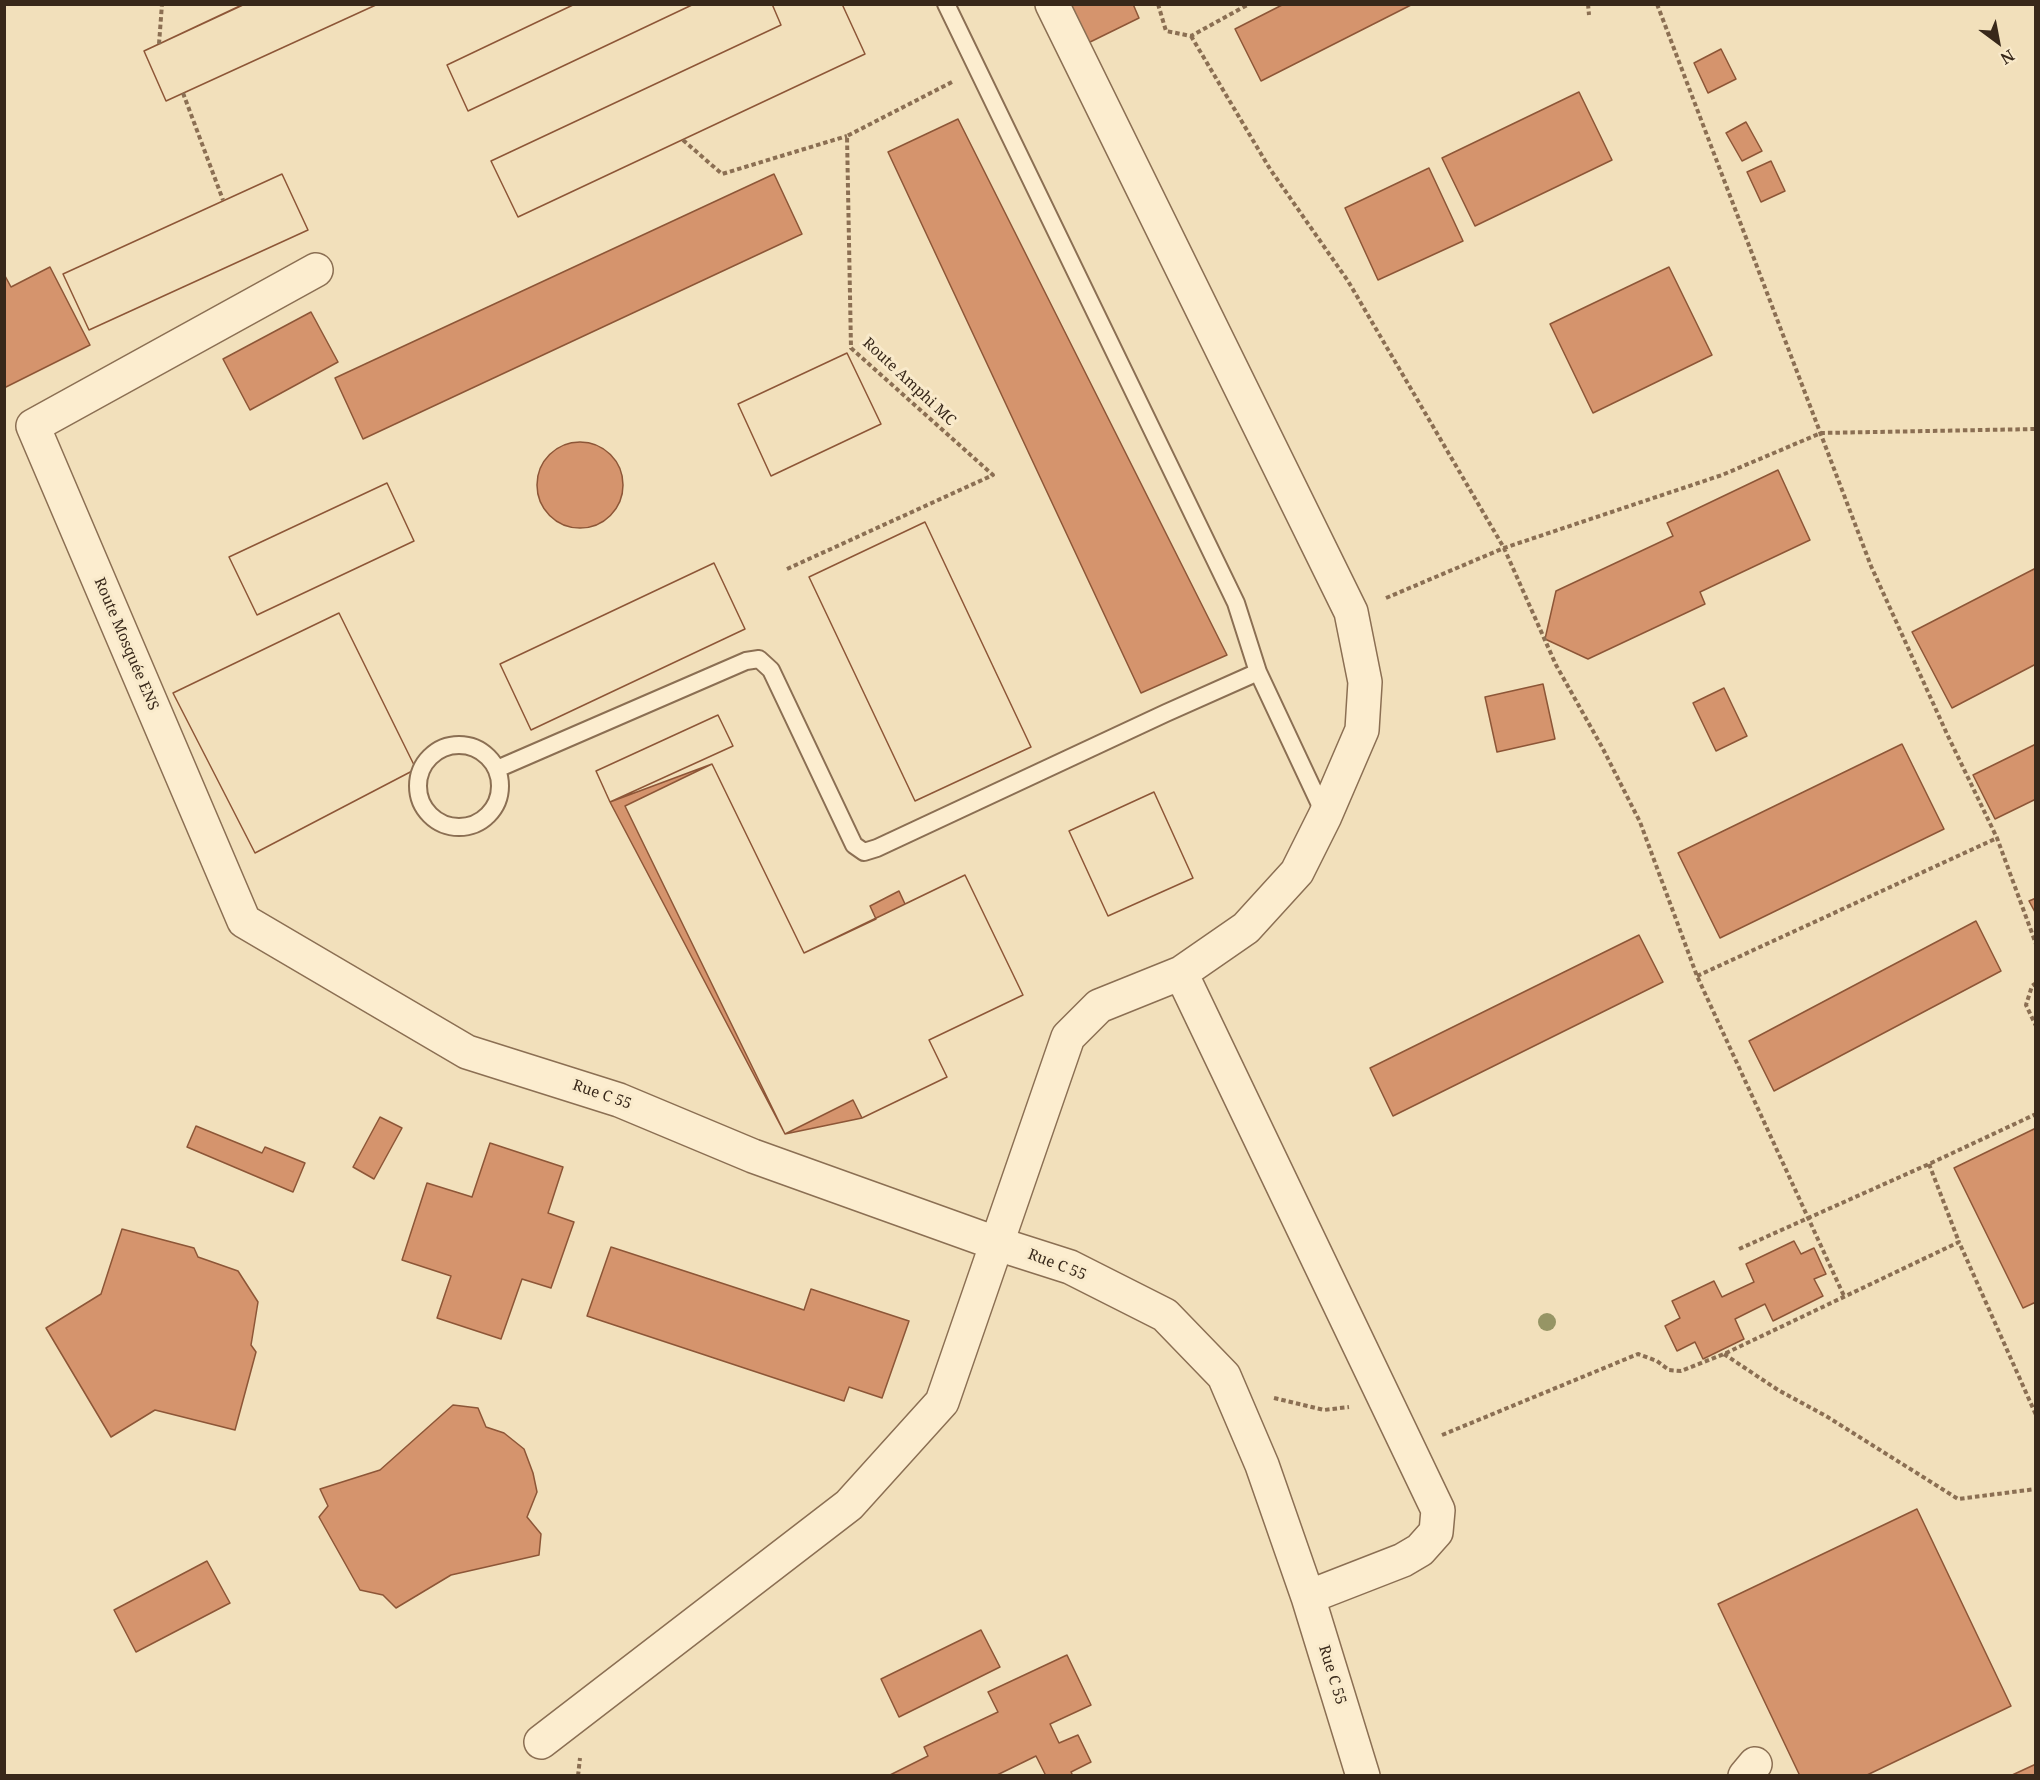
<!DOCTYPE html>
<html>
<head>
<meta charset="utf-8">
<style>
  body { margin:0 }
  #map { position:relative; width:2040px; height:1780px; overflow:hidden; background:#f2e0bb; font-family:"Noto Serif",serif }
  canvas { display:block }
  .frame { position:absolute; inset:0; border:6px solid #38281a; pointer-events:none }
  .north { position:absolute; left:1968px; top:12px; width:60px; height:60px; -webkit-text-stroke:4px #f9eacb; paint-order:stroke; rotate:148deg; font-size:16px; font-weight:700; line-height:24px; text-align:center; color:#38281a }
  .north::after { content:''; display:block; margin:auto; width:21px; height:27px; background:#38281a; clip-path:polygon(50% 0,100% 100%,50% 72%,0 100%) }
</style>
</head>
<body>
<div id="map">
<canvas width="2040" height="1780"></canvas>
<div class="frame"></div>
<div class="north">N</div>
</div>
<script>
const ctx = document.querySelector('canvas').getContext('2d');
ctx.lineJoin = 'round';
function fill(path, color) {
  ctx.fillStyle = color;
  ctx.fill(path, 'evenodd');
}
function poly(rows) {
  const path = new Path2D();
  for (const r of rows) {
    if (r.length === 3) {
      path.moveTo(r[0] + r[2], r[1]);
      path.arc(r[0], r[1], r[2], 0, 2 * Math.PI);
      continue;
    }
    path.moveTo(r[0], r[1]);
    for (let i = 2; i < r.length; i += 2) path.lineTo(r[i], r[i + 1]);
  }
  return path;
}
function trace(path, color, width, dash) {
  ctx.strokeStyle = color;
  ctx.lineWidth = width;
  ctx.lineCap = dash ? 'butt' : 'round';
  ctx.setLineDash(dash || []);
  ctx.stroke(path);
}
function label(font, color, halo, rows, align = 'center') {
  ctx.font = font + ' "Noto Serif",serif';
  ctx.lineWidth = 6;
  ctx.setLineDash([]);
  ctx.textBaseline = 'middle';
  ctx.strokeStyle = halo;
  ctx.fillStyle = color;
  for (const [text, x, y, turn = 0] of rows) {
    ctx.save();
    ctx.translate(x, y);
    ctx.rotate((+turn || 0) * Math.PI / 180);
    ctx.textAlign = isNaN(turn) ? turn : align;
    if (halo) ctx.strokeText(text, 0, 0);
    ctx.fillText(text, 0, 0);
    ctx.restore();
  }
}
const building = poly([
  [244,4,378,4,166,101,144,51,244,4],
  [245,4,378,4,166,101,144,51,245,4],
  [575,4,694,4,468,111,447,65,575,4],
  [575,4,694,4,468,111,447,65,575,4],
  [772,4,842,4,865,54,518,217,491,161,781,25,772,4],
  [772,4,842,4,865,54,518,217,491,161,781,25,772,4],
  [1064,4,1133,4,1139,18,1084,45,1064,4],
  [1284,4,1413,4,1261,81,1235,29,1284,4],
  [1721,49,1736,79,1708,93,1694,63,1721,49],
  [1579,92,1612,160,1475,226,1442,158,1579,92],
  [958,119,1227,655,1141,693,888,152,958,119],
  [1746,122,1762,151,1742,161,1726,133,1746,122],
  [1771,161,1785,191,1761,202,1747,172,1771,161],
  [1429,168,1463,241,1378,280,1345,208,1429,168],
  [282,174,308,230,89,330,63,274,282,174],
  [282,174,308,230,89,330,63,274,282,174],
  [774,174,802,234,363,439,335,378,774,174],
  [50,267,90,345,4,388,4,274,11,287,50,267],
  [1669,267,1712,355,1593,413,1550,324,1669,267],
  [311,312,338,362,250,410,223,359,311,312],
  [847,353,881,424,771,476,738,404,847,353],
  [847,353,881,424,771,476,738,404,847,353],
  [580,485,43],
  [1778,470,1810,540,1700,592,1705,604,1588,659,1545,639,1556,591,1673,536,1667,523,1778,470],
  [387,483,414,541,257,615,229,557,387,483],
  [387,483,414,541,257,615,229,557,387,483],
  [925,522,1031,747,915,801,809,577,925,522],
  [925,522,1031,747,915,801,809,577,925,522],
  [714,563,745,629,531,730,500,664,714,563],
  [714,563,745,629,531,730,500,664,714,563],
  [2036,568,2036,664,1952,708,1912,632,2036,568],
  [339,613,416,769,255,853,173,693,339,613],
  [339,613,416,769,255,853,173,693,339,613],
  [1543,684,1555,739,1497,752,1485,697,1543,684],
  [1724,688,1747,736,1716,751,1693,703,1724,688],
  [718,715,733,746,610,802,596,771,718,715],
  [718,715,733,746,610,802,596,771,718,715],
  [1902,744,1944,829,1720,938,1678,853,1902,744],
  [2036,744,2036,799,1995,819,1973,775,2036,744],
  [712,764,804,953,876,919,870,906,899,891,905,904,965,875,1023,995,929,1040,947,1077,862,1118,853,1100,785,1134,625,806,712,764],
  [712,764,804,953,965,875,1023,995,929,1040,947,1077,862,1118,785,1134,610,802,712,764],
  [1154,792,1193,878,1108,916,1069,831,1154,792],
  [1154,792,1193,878,1108,916,1069,831,1154,792],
  [2036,898,2036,914,2029,901,2036,898],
  [1976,921,2001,971,1774,1091,1749,1041,1976,921],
  [1639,935,1663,982,1393,1116,1370,1068,1639,935],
  [380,1117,402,1128,374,1179,353,1167,380,1117],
  [196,1126,262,1153,265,1147,305,1163,293,1192,187,1147,196,1126],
  [2036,1128,2036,1302,2023,1308,1954,1168,2036,1128],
  [490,1143,563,1167,548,1213,574,1222,551,1288,522,1279,501,1339,437,1318,451,1276,402,1260,427,1183,472,1197,490,1143],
  [122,1229,194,1248,198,1257,238,1271,258,1302,251,1345,256,1352,235,1430,155,1410,111,1437,46,1328,101,1294,122,1229],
  [1794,1241,1801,1254,1814,1248,1826,1274,1814,1279,1823,1296,1773,1321,1765,1304,1735,1319,1744,1339,1703,1359,1695,1342,1677,1351,1665,1326,1680,1318,1672,1301,1714,1281,1722,1297,1754,1282,1746,1264,1794,1241],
  [611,1247,804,1310,811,1289,909,1321,882,1398,849,1387,844,1401,587,1316,611,1247],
  [453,1405,478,1408,486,1427,504,1433,524,1449,533,1473,537,1492,527,1517,541,1534,539,1555,451,1575,396,1608,383,1595,360,1590,319,1517,328,1506,320,1489,380,1470,453,1405],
  [1917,1509,2011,1706,1865,1776,1800,1776,1718,1604,1917,1509],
  [207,1561,230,1603,136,1652,114,1610,207,1561],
  [981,1630,1000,1667,899,1717,881,1679,981,1630],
  [1067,1655,1091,1705,1050,1724,1059,1743,1078,1735,1091,1762,1071,1772,1073,1776,1046,1776,1036,1756,995,1776,888,1776,928,1756,924,1747,998,1712,988,1692,1067,1655],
  [2036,1764,2036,1776,2010,1776,2036,1764]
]);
fill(building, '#d5946d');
trace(building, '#8d5637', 1.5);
const service = poly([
  [946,4,1236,603,1258,672,1325,815],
  [459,786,41],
  [497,769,746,661,759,659,771,670,854,845,864,852,877,848,1166,713,1258,672]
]);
const minor = poly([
  [316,270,33,426,244,921,467,1052,619,1100,753,1156,998,1244,1070,1267,1165,1315,1224,1376,1262,1465,1308,1597,1363,1776],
  [1181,973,1438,1510,1436,1532,1420,1550,1403,1560,1308,1597],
  [541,1742,849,1505,942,1402,1068,1037,1099,1006,1181,973,1246,928,1297,872,1325,816,1362,730,1365,682,1351,612,1052,4],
  [1745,1776,1755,1764]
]);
trace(service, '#8b6f53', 20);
trace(minor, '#8b6f53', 36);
trace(poly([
  [1158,4,1166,31,1191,36,1249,4],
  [1588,4,1589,15],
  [1657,4,1871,566,1947,734,1997,838,2036,944],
  [1191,36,1270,169,1348,281,1504,548,1556,665,1602,747,1640,822,1697,976,1844,1296],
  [159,44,162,4],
  [183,93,223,200],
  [683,140,722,174,847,136],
  [787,569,993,475,851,348,847,136,954,81],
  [1386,598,1504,548,1722,475,1821,433,2036,429],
  [1697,976,1997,838],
  [2036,983,2032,986,2026,1005,2036,1026],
  [1929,1164,1959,1242],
  [1739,1249,1929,1164,2036,1114],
  [1724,1354,1778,1390,1826,1416,1958,1499,2036,1489],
  [1274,1398,1324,1410,1349,1407],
  [1442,1435,1638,1354,1657,1361,1669,1370,1681,1371,1724,1354,1959,1242,2036,1415],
  [578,1776,580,1758]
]), '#8b6f53', 4, [4.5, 3]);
trace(service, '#fcedcf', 16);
trace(minor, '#fcedcf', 33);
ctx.fillStyle = '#969565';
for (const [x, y] of [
  [1547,1322]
]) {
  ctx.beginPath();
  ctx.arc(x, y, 9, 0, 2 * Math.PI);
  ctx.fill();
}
label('15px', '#38281a', '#f9eacb', [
  ["Route Amphi MC",909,382,43],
  ["Route Mosquée ENS",126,644,67],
  ["Rue C 55",602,1095,19],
  ["Rue C 55",1057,1265,21],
  ["Rue C 55",1332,1675,73]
]);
</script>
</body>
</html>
